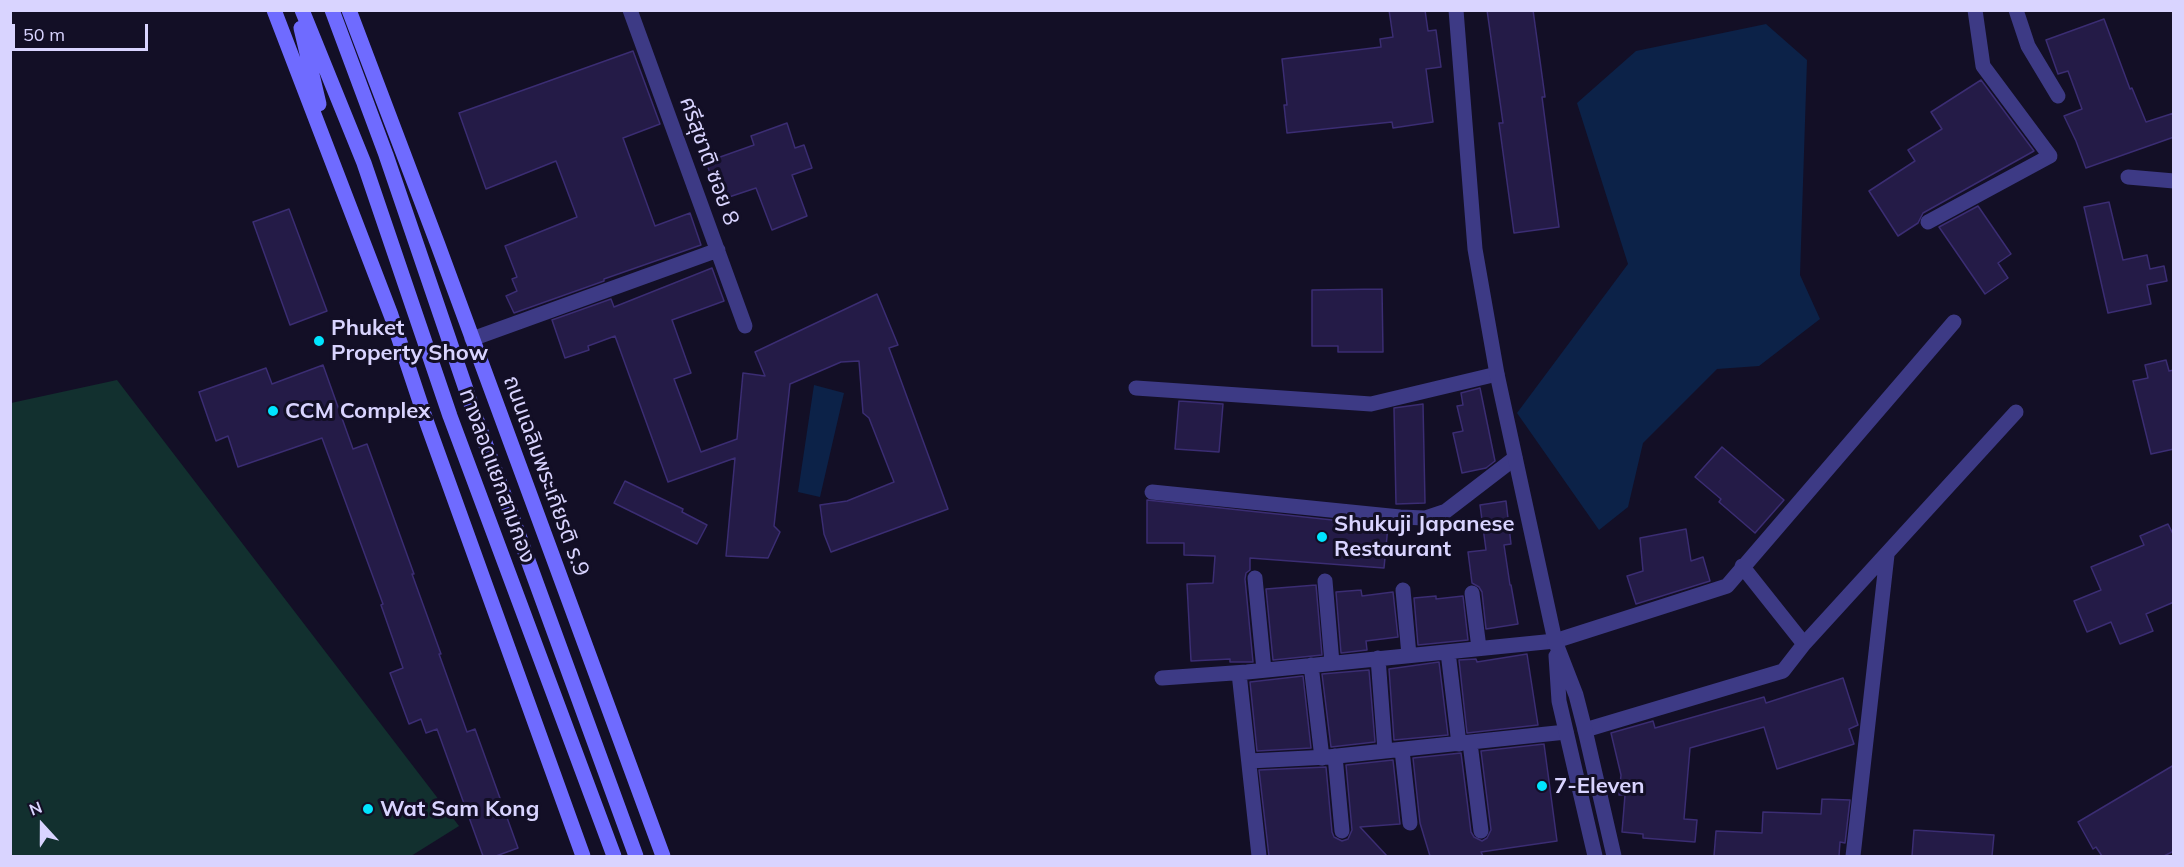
<!DOCTYPE html>
<html>
<head>
<meta charset="utf-8">
<style>
  body { margin:0 }
  #map { position:relative; width:2184px; height:867px; overflow:hidden; background:#130f26; font-family:Mulish,sans-serif }
  canvas { display:block }
  .frame { position:absolute; inset:0; border:12px solid #d9d4ff; pointer-events:none }
  .north { position:absolute; left:12px; top:795px; width:60px; height:60px; -webkit-text-stroke:4px #130f26; paint-order:stroke; rotate:339deg; font-size:16px; font-weight:700; line-height:24px; text-align:center; color:#d9d4ff }
  .north::after { content:''; display:block; margin:auto; width:21px; height:27px; background:#d9d4ff; clip-path:polygon(50% 0,100% 100%,50% 72%,0 100%) }
  .scale { position:absolute; left:12px; top:24px; width:136px; height:27px; box-sizing:border-box; border:3px solid #d9d4ff; border-top:0; padding-left:8px; font-size:18px; line-height:21px; white-space:nowrap; color:#d9d4ff; -webkit-text-stroke:4px #130f26; paint-order:stroke }
</style>
</head>
<body>
<div id="map">
<canvas width="2184" height="867"></canvas>
<div class="frame"></div>
<div class="north">N</div>
<div class="scale">50 m</div>
</div>
<script>
const ctx = document.querySelector('canvas').getContext('2d');
ctx.lineJoin = 'round';
function fill(path, color) {
  ctx.fillStyle = color;
  ctx.fill(path, 'evenodd');
}
function poly(rows) {
  const path = new Path2D();
  for (const r of rows) {
    path.moveTo(r[0], r[1]);
    for (let i = 2; i < r.length; i += 2) path.lineTo(r[i], r[i + 1]);
  }
  return path;
}
function trace(path, color, width, dash) {
  ctx.strokeStyle = color;
  ctx.lineWidth = width;
  ctx.lineCap = dash ? 'butt' : 'round';
  ctx.setLineDash(dash || []);
  ctx.stroke(path);
}
function label(font, color, halo, rows, align = 'center') {
  ctx.font = font + ' Mulish,"Noto Sans Thai",sans-serif';
  ctx.lineWidth = 6;
  ctx.setLineDash([]);
  ctx.textBaseline = 'middle';
  ctx.strokeStyle = halo;
  ctx.fillStyle = color;
  for (const [text, x, y, turn = 0] of rows) {
    ctx.save();
    ctx.translate(x, y);
    ctx.rotate((+turn || 0) * Math.PI / 180);
    ctx.textAlign = isNaN(turn) ? turn : align;
    if (halo) ctx.strokeText(text, 0, 0);
    ctx.fillText(text, 0, 0);
    ctx.restore();
  }
}
fill(poly([
  [117,380,459,826,411,856,11,856,11,403]
]), '#12302f');
fill(poly([
  [1766,24,1807,60,1800,275,1820,319,1759,366,1717,369,1643,443,1628,507,1599,530,1517,413,1628,264,1577,103,1636,51],
  [814,385,844,393,820,497,798,492]
]), '#0c2248');
const building = poly([
  [1389,10,1425,10,1428,31,1436,30,1441,67,1426,69,1433,122,1393,128,1392,122,1287,133,1284,105,1287,105,1282,59,1381,47,1380,39,1393,37,1389,10],
  [1487,10,1533,10,1545,97,1542,97,1559,227,1514,233,1499,123,1503,123,1487,10],
  [2104,19,2130,89,2132,88,2146,122,2174,113,2174,137,2086,168,2076,141,2064,116,2082,109,2068,71,2058,74,2046,40,2104,19],
  [633,51,660,124,623,138,655,226,690,213,701,245,604,279,604,281,514,313,506,296,517,291,512,279,517,277,505,246,577,217,556,161,486,189,459,113,633,51],
  [1981,80,2034,151,1923,213,1918,223,1898,236,1869,191,1915,161,1908,150,1942,129,1931,112,1981,80],
  [787,123,795,148,804,145,812,168,792,175,807,216,772,230,756,188,720,200,706,162,754,145,751,136,787,123],
  [2109,202,2123,260,2147,255,2150,269,2164,266,2167,281,2147,285,2151,304,2108,313,2084,207,2109,202],
  [1978,206,2011,254,1998,263,2008,278,1985,294,1939,227,1978,206],
  [289,209,327,311,290,325,253,222,289,209],
  [712,268,724,301,672,320,691,373,674,379,701,452,737,439,743,373,765,376,755,352,877,294,898,345,889,348,948,509,831,552,824,534,820,505,847,501,894,482,869,418,863,413,859,361,841,362,790,384,774,526,780,532,768,558,726,556,735,458,668,482,615,336,588,346,589,350,565,358,552,320,611,299,614,307,712,268],
  [1382,289,1383,352,1338,352,1338,346,1312,346,1312,290,1382,289],
  [2166,360,2169,371,2174,370,2174,449,2151,454,2133,381,2148,378,2145,365,2166,360],
  [323,365,353,449,367,444,414,574,412,574,441,654,439,654,467,732,475,729,518,848,496,856,483,856,437,729,426,733,421,719,409,724,390,673,403,668,381,605,383,604,322,438,238,467,228,436,216,441,199,392,266,368,272,384,323,365],
  [1480,388,1495,461,1486,468,1462,473,1453,433,1463,431,1457,406,1463,405,1461,393,1480,388],
  [1179,401,1223,404,1219,452,1175,449,1179,401],
  [1423,404,1425,503,1396,504,1394,408,1423,404],
  [1722,447,1784,500,1755,533,1719,502,1721,499,1695,477,1722,447],
  [625,481,683,509,682,512,707,525,697,544,614,503,625,481],
  [1147,500,1388,526,1384,568,1250,558,1250,570,1246,573,1245,579,1253,662,1230,662,1230,659,1191,661,1187,584,1213,583,1215,556,1184,555,1184,543,1147,543,1147,500],
  [1506,501,1511,544,1504,545,1510,585,1511,585,1518,624,1486,629,1482,592,1479,587,1472,583,1468,552,1486,550,1480,505,1506,501],
  [2168,524,2174,536,2174,602,2146,614,2153,631,2120,644,2111,622,2087,632,2074,601,2101,590,2091,567,2144,545,2140,536,2168,524],
  [1686,529,1691,561,1703,557,1710,581,1636,604,1627,576,1643,571,1640,538,1686,529],
  [1316,585,1322,655,1273,660,1266,589,1316,585],
  [1361,590,1362,596,1393,592,1398,637,1366,641,1367,650,1341,653,1336,592,1361,590],
  [1436,596,1436,599,1463,596,1468,640,1418,645,1414,598,1436,596],
  [1527,654,1538,725,1467,733,1459,660,1476,659,1477,662,1527,654],
  [1439,662,1448,735,1394,740,1389,669,1439,662],
  [1369,670,1375,742,1331,747,1322,674,1369,670],
  [1303,676,1311,748,1257,751,1250,682,1303,676],
  [1843,678,1858,725,1849,729,1854,744,1777,769,1764,727,1690,748,1684,819,1697,820,1695,842,1643,838,1643,834,1622,832,1625,795,1619,795,1621,775,1611,733,1653,721,1655,728,1764,697,1766,703,1843,678],
  [1544,744,1557,841,1481,852,1483,856,1430,856,1420,823,1413,758,1461,753,1471,832,1474,837,1482,841,1487,838,1491,830,1481,751,1544,744],
  [1393,760,1400,824,1360,827,1387,856,1269,856,1259,770,1326,767,1332,832,1334,837,1342,841,1348,839,1352,830,1346,765,1393,760],
  [2174,765,2174,851,2164,856,2102,856,2096,847,2093,849,2078,822,2174,765],
  [1822,799,1850,800,1845,843,1840,842,1839,856,1714,856,1716,831,1762,833,1763,812,1821,814,1822,799],
  [1914,830,1994,835,1992,856,1912,856,1914,830]
]);
fill(building, '#241b47');
trace(building, '#3b2d73', 1.5);
trace(poly([
  [630,10,745,326],
  [2016,10,2028,46,2058,96],
  [2128,177,2174,181],
  [1928,222,2050,156,1983,66,1975,10],
  [472,339,718,250],
  [1136,388,1371,404,1497,374],
  [1152,492,1400,517,1425,518,1446,511,1515,458],
  [1742,566,1804,644],
  [1255,578,1264,670],
  [1325,581,1332,663],
  [1403,590,1409,655],
  [1472,593,1479,648],
  [1448,652,1459,744],
  [1378,658,1385,751],
  [1311,665,1322,758],
  [1239,673,1259,856],
  [1162,678,1247,672,1555,641,1727,586,1954,322],
  [1585,730,1783,671,1804,644,2016,412],
  [1470,743,1481,831],
  [1402,750,1410,823],
  [1335,756,1342,831],
  [1249,761,1328,757,1566,732],
  [1853,856,1887,555]
]), '#3d3a85', 15);
trace(poly([
  [1456,10,1475,249,1497,374,1555,641,1576,695,1585,730,1614,856],
  [1556,656,1559,701,1595,856]
]), '#3d3a85', 15);
trace(poly([
  [274,10,391,315,427,423,583,856],
  [302,10,364,163,450,416,614,856],
  [332,10,386,155,472,407,636,856],
  [349,10,438,245,663,856],
  [301,28,319,104]
]), '#6f6bff', 15);
for (const [x, y, r, color] of [
  [319,341,6,"#00e5ff"],
  [273,411,6,"#00e5ff"],
  [1322,537,6,"#00e5ff"],
  [1542,786,6,"#00e5ff"],
  [368,809,6,"#00e5ff"]
]) {
  const dot = new Path2D();
  dot.arc(x, y, r, 0, 2 * Math.PI);
  ctx.fillStyle = color;
  ctx.fill(dot);
  trace(dot, '#130f26', 2);
}
label('22px', '#d9d4ff', '#130f26', [
  ["ศรีสุชาติ ซอย 8",709,161,70],
  ["ทางลอดแยกสามกอง",497,476,70],
  ["ถนนเฉลิมพระเกียรติ ร.9",546,476,70]
]);
label('bold 22px', '#d9d4ff', '#130f26', [
  ["Phuket",331,328],
  ["Property Show",331,353],
  ["CCM Complex",285,411],
  ["Shukuji Japanese",1334,524],
  ["Restaurant",1334,549],
  ["7-Eleven",1554,786],
  ["Wat Sam Kong",380,809]
], 'left');
</script>
</body>
</html>
